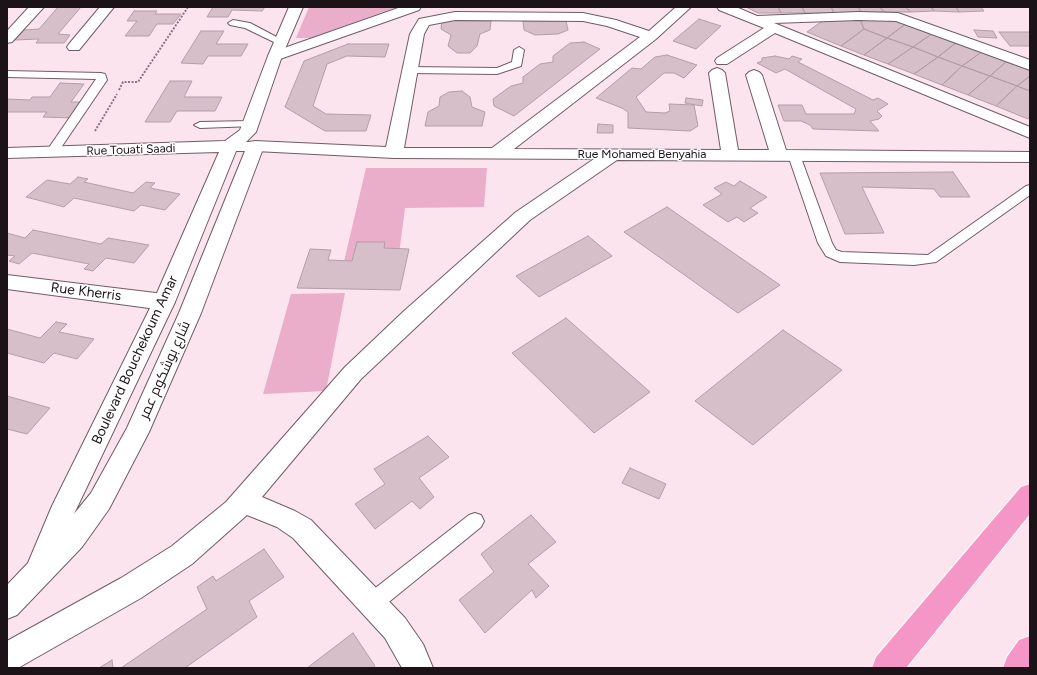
<!DOCTYPE html>
<html>
<head>
<meta charset="utf-8">
<style>
  body { margin:0 }
  #map { position:relative; width:1037px; height:675px; overflow:hidden; background:#fce4ef; font-family:Figtree,sans-serif }
  canvas { display:block }
  .frame { position:absolute; inset:0; border:8px solid #1b1317; pointer-events:none }
</style>
</head>
<body>
<div id="map">
<canvas width="1037" height="675"></canvas>
<div class="frame"></div>
</div>
<script>
const ctx = document.querySelector('canvas').getContext('2d');
ctx.lineJoin = 'round';
function fill(path, color) {
  ctx.fillStyle = color;
  ctx.fill(path, 'evenodd');
}
function poly(rows) {
  const path = new Path2D();
  for (const r of rows) {
    path.moveTo(r[0], r[1]);
    for (let i = 2; i < r.length; i += 2) path.lineTo(r[i], r[i + 1]);
  }
  return path;
}
function trace(path, color, width, dash) {
  ctx.strokeStyle = color;
  ctx.lineWidth = width;
  ctx.lineCap = dash ? 'butt' : 'round';
  ctx.setLineDash(dash || []);
  ctx.stroke(path);
}
function label(font, color, halo, rows, align = 'center') {
  ctx.font = font + ' Figtree,Cairo,sans-serif';
  ctx.lineWidth = 3;
  ctx.setLineDash([]);
  ctx.textBaseline = 'middle';
  ctx.strokeStyle = halo;
  ctx.fillStyle = color;
  for (const [text, x, y, turn = 0] of rows) {
    ctx.save();
    ctx.translate(x, y);
    ctx.rotate((+turn || 0) * Math.PI / 180);
    ctx.textAlign = isNaN(turn) ? turn : align;
    if (halo) ctx.strokeText(text, 0, 0);
    ctx.fillText(text, 0, 0);
    ctx.restore();
  }
}
fill(poly([
  [309,7,397,7,310,38,296,38],
  [366,168,487,168,484,207,405,208,395,285,338,287],
  [345,293,326,391,263,394,291,294]
]), '#eaadca');
const building = poly([
  [58,7,81,7,58,34,70,35,64,43,36,43,39,39,15,40,24,30,39,29,58,7],
  [213,7,265,7,262,11,232,10,228,17,207,17,213,7],
  [746,7,778,7,781,13,758,13,746,7],
  [778,7,802,7,805,13,781,13,778,7],
  [802,7,831,7,834,13,805,13,802,7],
  [831,7,858,7,861,12,834,13,831,7],
  [858,7,880,7,884,12,861,12,858,7],
  [880,7,906,7,910,12,884,12,880,7],
  [906,7,931,7,934,11,910,12,906,7],
  [931,7,956,7,959,12,934,11,931,7],
  [956,7,981,7,984,11,959,12,956,7],
  [134,11,157,11,155,14,181,14,173,24,157,24,149,36,125,36,137,21,127,21,134,11],
  [859,17,864,29,841,46,807,32,825,19,859,17],
  [859,17,894,19,907,23,887,38,864,29,859,17],
  [699,19,721,26,696,49,673,41,699,19],
  [442,20,491,21,490,30,480,34,477,46,470,53,457,53,448,46,451,35,441,29,442,20],
  [523,21,566,21,568,30,558,34,535,35,524,30,523,21],
  [907,23,933,33,913,47,887,38,907,23],
  [864,29,887,38,864,55,841,46,864,29],
  [974,30,993,31,997,38,978,37,974,30],
  [201,31,224,31,216,44,248,44,241,56,208,56,203,64,181,63,201,31],
  [999,32,1030,32,1030,46,1010,46,999,32],
  [933,33,957,42,938,57,913,47,933,33],
  [887,38,913,47,888,64,864,55,887,38],
  [584,42,600,49,514,116,494,106,493,99,511,86,523,83,523,77,540,64,553,62,553,56,570,43,584,42],
  [957,42,983,51,962,66,938,57,957,42],
  [348,44,389,44,385,57,347,56,327,64,313,106,326,114,371,115,366,131,325,131,285,107,304,61,348,44],
  [913,47,938,57,914,74,888,64,913,47],
  [983,51,1008,60,990,76,962,66,983,51],
  [667,55,697,65,684,78,674,73,664,73,636,97,646,112,665,113,670,111,669,104,694,105,698,126,690,131,628,128,628,112,622,108,596,98,632,68,641,69,655,57,667,55],
  [775,56,789,59,792,56,802,59,798,62,873,100,878,98,888,104,877,111,882,116,879,119,870,121,879,131,813,129,810,125,801,121,784,121,778,105,802,105,806,114,854,114,856,109,785,69,776,73,757,63,762,61,762,58,775,56],
  [938,57,962,66,942,85,914,74,938,57],
  [1008,60,1030,67,1030,76,1017,86,990,76,1008,60],
  [962,66,990,76,968,95,942,85,962,66],
  [990,76,1017,86,996,106,968,95,990,76],
  [1030,76,1030,91,1017,86,1030,76],
  [170,81,192,81,184,97,222,97,215,111,177,111,170,122,145,122,170,81],
  [60,83,84,84,71,102,83,102,73,118,43,117,47,112,7,112,7,99,30,100,32,97,50,97,60,83],
  [1017,86,1030,91,1030,116,1028,119,996,106,1017,86],
  [462,91,470,97,472,107,485,112,482,126,425,126,428,112,439,106,440,97,449,92,462,91],
  [686,98,703,100,702,106,685,103,686,98],
  [598,124,613,125,613,133,597,133,598,124],
  [953,172,970,197,940,197,934,189,862,187,884,233,845,234,820,173,953,172],
  [78,177,88,179,84,182,133,193,146,182,155,183,150,188,180,194,165,210,141,205,134,211,74,198,64,207,26,197,47,180,70,184,78,177],
  [740,181,767,197,750,208,758,213,744,222,737,217,728,222,703,205,722,194,714,188,726,182,734,186,740,181],
  [667,207,780,285,738,313,624,232,667,207],
  [33,230,101,244,108,238,149,245,134,263,106,258,93,271,84,269,89,264,32,253,19,264,9,261,15,256,7,255,7,233,25,238,33,230],
  [588,236,612,256,539,297,516,276,588,236],
  [357,242,385,242,384,248,409,249,400,290,297,288,310,249,331,250,328,260,352,261,357,242],
  [566,318,650,392,594,433,512,353,566,318],
  [56,322,67,324,59,332,94,339,77,359,54,353,44,363,7,353,7,329,40,338,56,322],
  [783,330,842,370,753,445,695,401,783,330],
  [7,396,50,408,27,434,7,429,7,396],
  [428,436,449,457,419,478,434,497,420,509,412,501,375,529,355,504,385,484,374,469,428,436],
  [630,468,666,484,659,499,622,483,630,468],
  [531,515,556,542,528,564,549,586,536,598,532,590,485,633,459,600,494,572,481,554,531,515],
  [264,549,284,577,249,601,257,617,185,668,121,668,207,609,197,587,213,576,216,581,264,549],
  [353,633,375,666,373,668,307,668,353,633],
  [112,660,113,668,99,668,112,660]
]);
fill(building, '#d6bfc9');
trace(building, '#b39da6', 1);
const lane = poly([
  [233,20,250,23,286,42,281,45,278,44,245,28,230,25,228,23,233,20],
  [519,47,524,50,521,66,497,74,409,73,404,70,409,67,497,68,512,62,514,50,519,47],
  [7,71,101,73,105,74,107,80,56,155,52,156,46,152,96,79,7,77,7,71],
  [250,121,256,124,254,126,200,128,194,125,200,122,250,121],
  [794,151,800,155,832,243,836,250,842,252,928,255,1026,186,1030,185,1030,195,936,262,914,265,840,262,826,256,818,243,788,155,794,151],
  [475,513,481,515,484,521,481,527,379,610,372,613,365,610,362,603,365,596,469,515,475,513]
]);
const street = poly([
  [29,7,44,7,12,42,7,43,7,31,29,7],
  [100,7,114,7,79,50,69,50,67,47,69,44,100,7],
  [401,7,421,7,419,10,280,59,270,59,268,56,270,53,401,7],
  [676,7,691,7,656,39,514,149,721,150,709,73,712,70,717,68,722,70,725,73,738,150,769,150,746,75,749,72,754,70,759,72,762,75,786,150,1030,152,1030,162,617,160,530,220,361,379,262,497,295,511,311,520,405,618,423,644,433,668,402,668,385,638,293,538,277,527,247,515,192,564,141,598,18,668,7,668,7,641,121,578,172,546,226,502,345,367,404,311,516,212,594,159,394,158,255,151,249,150,246,146,249,142,255,141,386,147,410,34,419,19,455,12,583,13,616,20,649,31,676,7],
  [455,20,583,21,607,26,640,37,492,148,404,148,424,34,429,25,455,20],
  [717,7,736,7,757,16,858,12,898,13,1030,60,1030,70,896,21,858,20,774,23,1030,127,1030,138,775,33,727,64,717,64,715,61,717,58,764,28,719,10,717,7],
  [7,275,164,294,171,297,175,302,171,307,164,310,7,289,7,275]
]);
const secondary = poly([
  [289,7,303,7,282,56,256,132,246,142,261,142,264,146,201,313,149,432,109,509,82,547,17,615,7,619,7,585,28,563,52,506,153,302,219,152,7,158,7,148,225,141,240,130,268,56,289,7],
  [236,151,245,151,179,313,127,428,91,493,74,514,175,302,236,151]
]);
const highway = poly([
  [1030,484,1030,514,906,668,872,668,876,657,1021,487,1030,484],
  [1030,636,1030,668,1003,668,1007,657,1019,640,1030,636]
]);
trace(lane, '#705c65', 2);
trace(street, '#705c65', 2);
trace(secondary, '#705c65', 2);
trace(highway, '#fff', 2);
trace(poly([
  [119,90,123,82,138,82,188,7],
  [95,131,117,94]
]), '#86767d', 2, [2, 1.5]);
fill(lane, '#fff');
fill(street, '#fff');
fill(secondary, '#fff');
fill(highway, '#f597c6');
label('12px', '#1b1317', '#fff', [
  ["Rue Touati Saadi",131,150,-2],
  ["Rue Mohamed Benyahia",642,154]
]);
label('14px', '#1b1317', '#fff', [
  ["Rue Kherris",86,292,7],
  ["Boulevard Bouchekoum Amar",135,360,-65],
  ["شارع بوشكوم عمر",165,370,-66]
]);
</script>
</body>
</html>
